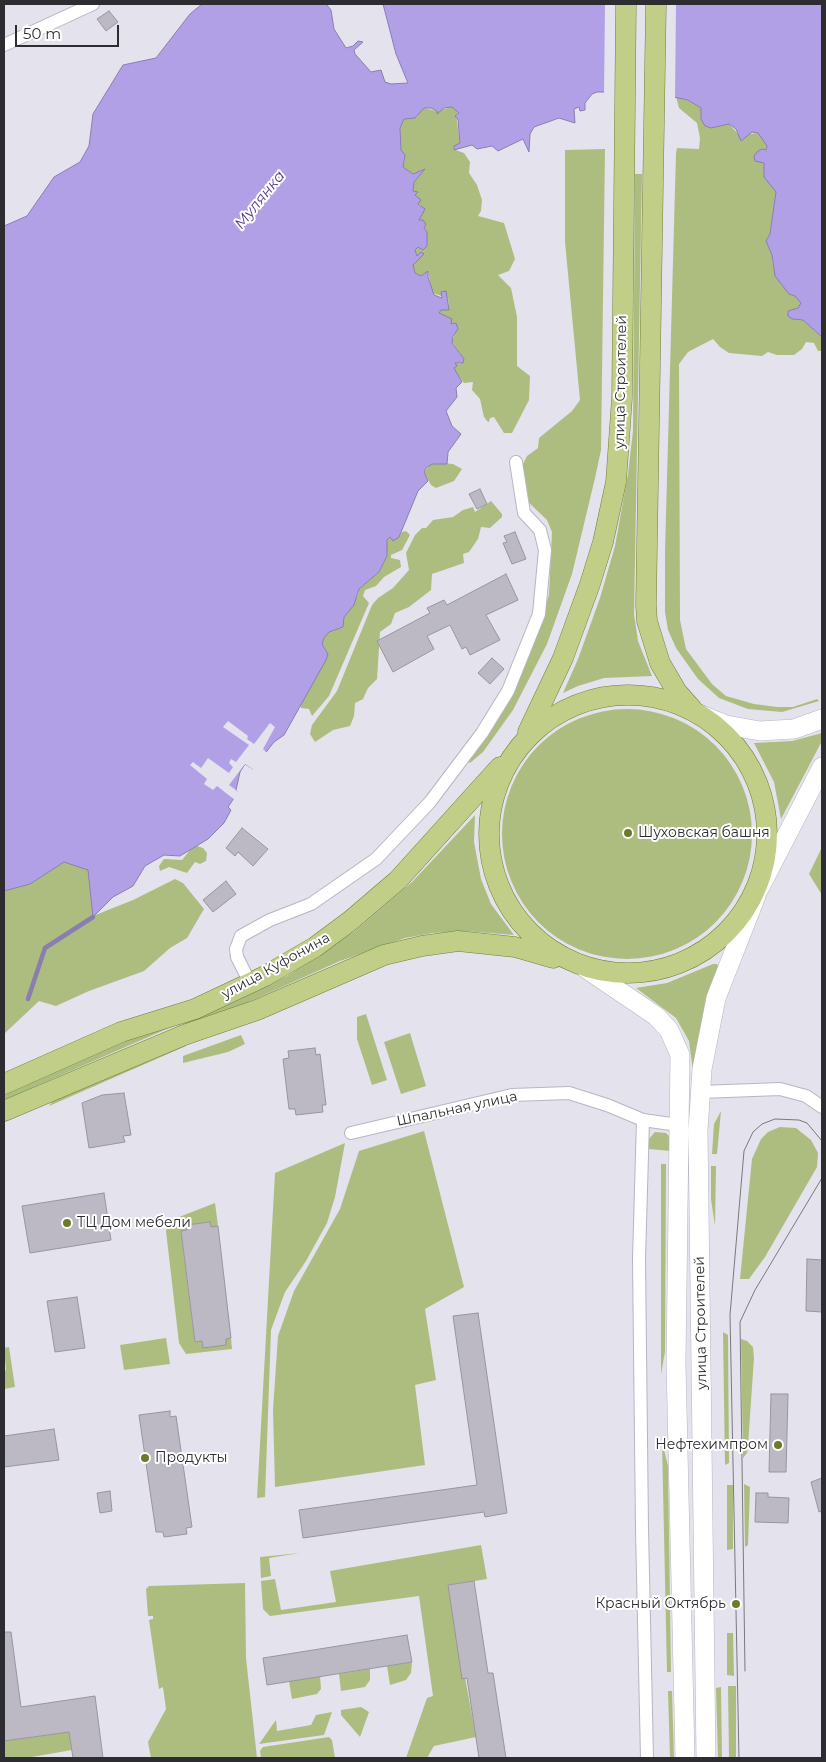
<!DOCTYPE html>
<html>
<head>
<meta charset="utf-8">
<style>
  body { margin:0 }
  #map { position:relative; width:826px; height:1762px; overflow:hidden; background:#e4e2ed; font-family:Montserrat,sans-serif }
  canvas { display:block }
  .frame { position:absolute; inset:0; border:5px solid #2d2c30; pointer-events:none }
  .scale { position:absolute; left:15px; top:25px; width:104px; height:22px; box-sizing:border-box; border:2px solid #2d2c30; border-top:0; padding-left:6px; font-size:15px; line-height:18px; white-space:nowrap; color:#2d2c30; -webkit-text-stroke:4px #fff; paint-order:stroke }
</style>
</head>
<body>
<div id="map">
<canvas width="826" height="1762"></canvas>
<div class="frame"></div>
<div class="scale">50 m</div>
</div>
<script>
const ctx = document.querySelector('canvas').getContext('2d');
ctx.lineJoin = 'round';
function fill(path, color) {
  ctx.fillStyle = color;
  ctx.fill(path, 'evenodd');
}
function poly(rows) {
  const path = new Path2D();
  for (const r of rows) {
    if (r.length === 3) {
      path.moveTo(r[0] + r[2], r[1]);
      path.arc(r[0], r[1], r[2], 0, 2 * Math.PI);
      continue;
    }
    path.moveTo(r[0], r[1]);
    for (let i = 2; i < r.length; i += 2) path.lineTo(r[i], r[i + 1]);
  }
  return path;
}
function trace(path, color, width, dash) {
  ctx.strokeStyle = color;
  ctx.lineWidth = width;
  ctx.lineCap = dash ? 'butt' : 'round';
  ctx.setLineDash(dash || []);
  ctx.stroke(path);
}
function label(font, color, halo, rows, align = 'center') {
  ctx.font = font + ' Montserrat,sans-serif';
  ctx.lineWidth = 4;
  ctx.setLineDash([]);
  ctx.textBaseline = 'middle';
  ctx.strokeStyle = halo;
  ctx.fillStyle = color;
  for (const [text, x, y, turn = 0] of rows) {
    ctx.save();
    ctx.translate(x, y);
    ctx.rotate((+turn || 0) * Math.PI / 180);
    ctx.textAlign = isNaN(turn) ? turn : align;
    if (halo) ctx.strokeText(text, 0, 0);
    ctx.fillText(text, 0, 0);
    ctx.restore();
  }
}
fill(poly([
  [676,97,688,100,701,108,711,128,729,124,739,135,758,133,764,139,767,145,766,150,762,149,758,151,776,192,770,234,766,241,772,255,773,266,789,294,795,296,802,303,798,308,788,311,792,319,803,320,822,337,822,351,818,351,814,343,806,342,802,349,794,355,777,355,768,352,762,356,729,353,720,347,713,339,688,352,679,364,680,620,686,649,712,684,726,696,754,704,777,707,793,707,817,699,819,701,782,712,748,709,719,698,698,679,676,648,668,630,665,612,665,550,676,153,677,148,699,149,700,138,697,123,679,108],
  [452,107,459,112,456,115,460,143,453,149,464,153,470,162,469,173,477,185,482,200,481,211,478,216,504,223,515,259,509,271,498,275,511,288,517,317,517,366,530,376,529,400,512,433,504,433,494,417,490,418,489,422,487,421,484,417,480,399,472,390,473,382,464,383,454,370,455,363,461,364,462,356,452,342,457,327,456,323,451,324,447,317,439,313,441,310,449,308,448,298,432,293,428,271,421,276,415,273,413,265,422,256,421,252,417,256,415,250,418,247,423,250,427,244,424,226,418,221,422,214,421,205,417,204,415,195,417,193,413,191,414,182,424,169,413,174,403,167,405,158,401,150,400,127,404,119,417,117,420,110,424,108,437,111],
  [605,149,601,450,595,478,572,574,547,644,513,710,483,752,470,763,468,761,541,621,549,595,552,532,547,520,525,499,522,466,527,456,538,448,539,438,572,411,580,400,565,242,565,150],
  [635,174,642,174,634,614,638,641,652,676,604,678,578,686,563,693,578,659,600,598,615,546,628,474,633,431],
  [439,463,453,464,462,469,454,481,436,488,431,485,424,472,431,464],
  [491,501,502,514,502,517,490,528,481,527,478,539,469,552,463,554,464,563,432,574,431,590,409,607,395,613,391,624,380,632,377,679,368,688,363,699,355,703,354,716,350,726,333,730,315,742,310,734,312,725,337,691,372,605,378,598,393,588,409,570,406,553,415,535,422,528,426,528,433,520,453,517,463,510,473,507,475,512],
  [406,531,410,535,402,550,391,555,391,558,400,560,401,567,384,577,376,586,365,590,363,596,369,603,329,696,312,716,309,709,301,708,301,701,319,671,326,650,322,644,323,638,329,632,343,627,344,617,358,595,359,589,379,572,387,556,387,540,390,536,399,537,402,532],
  [627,834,125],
  [822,733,822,741,781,819,774,782,754,743,792,741],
  [475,815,474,842,481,879,491,904,514,935,464,931,433,933,405,938,340,961,186,1030,183,1024,287,976,355,931,412,882],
  [194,845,203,848,207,853,206,861,200,864,195,862,187,873,169,867,160,871,159,866,164,859,182,860],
  [822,847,822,895,809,874],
  [64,862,88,870,93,916,133,900,175,879,183,883,204,909,187,938,170,948,144,971,89,991,56,1006,39,1001,4,1034,4,891,30,884],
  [713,964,717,964,718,967,690,1155,688,1155,693,1071,689,1041,676,1018,636,988,667,983],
  [366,1014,387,1080,372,1085,357,1039,357,1017],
  [172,1018,176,1025,4,1100,4,1092],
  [410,1033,426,1086,401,1094,384,1042],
  [241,1035,245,1044,228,1052,183,1063,183,1056],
  [183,1041,186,1046,49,1106,54,1099],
  [721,1111,717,1154,712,1154,714,1124],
  [780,1127,796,1128,811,1140,818,1153,817,1167,765,1257,749,1279,740,1279,752,1159,761,1139,768,1132],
  [424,1131,464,1287,425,1309,436,1380,415,1385,425,1465,275,1487,273,1410,278,1336,294,1291,340,1209,359,1151],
  [655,1132,666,1133,671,1138,671,1151,649,1149,649,1139],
  [345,1143,335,1197,327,1223,306,1261,285,1292,271,1330,265,1497,257,1498,275,1173],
  [661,1164,666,1164,665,1352,661,1374],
  [711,1166,716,1166,715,1226,711,1199],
  [215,1203,218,1226,211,1227,210,1222,187,1225,187,1230,181,1231,187,1280,195,1342,202,1341,203,1347,226,1345,226,1339,231,1338,232,1349,186,1354,179,1343,166,1231,169,1222,174,1219],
  [723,1332,728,1335,729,1463,725,1465],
  [166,1338,170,1364,124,1370,120,1345],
  [741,1339,747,1341,753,1347,754,1358,748,1445,747,1453,743,1458],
  [9,1347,15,1387,4,1389,4,1371,6,1370,4,1348],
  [662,1442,668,1466,671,1672,667,1672],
  [744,1484,750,1487,748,1545,745,1547],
  [727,1485,733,1485,733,1549,727,1550],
  [481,1545,487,1579,448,1585,476,1737,434,1746,427,1758,406,1758,427,1698,433,1696,419,1596,270,1616,263,1609,261,1581,275,1579,281,1610,336,1602,330,1571],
  [300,1553,269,1558,271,1576,261,1578,260,1557],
  [245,1583,246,1658,257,1758,151,1758,148,1742,166,1709,163,1687,159,1689,149,1620,153,1619,153,1616,148,1616,146,1589,149,1586],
  [727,1633,733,1633,734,1676,727,1675],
  [412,1662,411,1673,406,1680,390,1685,387,1666],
  [370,1669,370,1680,365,1687,341,1691,339,1674],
  [320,1676,321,1689,317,1694,292,1699,289,1681],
  [728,1686,736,1686,736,1758,729,1758],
  [721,1687,722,1758,718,1758,716,1688],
  [668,1691,672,1691,674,1758,670,1758],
  [361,1707,369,1712,360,1737,341,1715,341,1710],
  [332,1712,324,1735,259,1744,276,1720,277,1731,311,1725,316,1715],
  [69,1732,72,1750,26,1758,4,1758,4,1741],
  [329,1737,332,1740,335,1758,261,1758,260,1751,263,1747]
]), '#adbd80');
const water = poly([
  [202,4,326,4,331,10,334,29,346,48,353,46,358,41,363,42,354,50,355,54,371,72,381,70,385,82,391,84,408,83,396,54,383,4,822,4,822,337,803,320,792,319,788,316,788,311,798,308,801,303,795,296,789,294,775,276,772,255,766,241,770,234,776,192,764,177,764,163,755,161,754,156,758,151,762,149,766,150,767,146,758,133,752,132,741,141,736,129,729,124,711,128,705,126,701,119,701,108,688,100,651,92,597,92,592,94,585,103,585,110,580,111,579,107,574,109,575,123,559,118,534,127,530,134,529,152,523,139,498,151,492,146,477,149,472,145,454,150,454,146,460,143,458,120,455,116,459,113,452,107,444,108,437,114,437,111,431,108,424,108,415,118,404,119,400,128,401,150,405,155,403,167,413,174,425,169,414,182,413,191,418,192,415,195,421,200,418,204,425,209,419,220,423,220,426,224,424,228,427,232,427,246,423,250,418,247,415,250,417,256,421,252,424,254,413,265,415,273,421,276,428,271,428,277,434,295,442,298,441,292,446,291,449,310,441,310,439,313,452,319,451,324,456,323,458,329,453,336,452,343,464,359,463,363,455,363,457,366,454,368,462,382,456,388,457,397,446,411,452,426,461,434,448,452,447,464,432,464,426,468,424,472,428,481,418,491,399,537,393,541,390,537,387,540,387,556,379,572,359,589,354,605,344,617,343,627,329,632,324,638,322,644,328,654,326,660,284,735,274,742,253,769,245,764,240,772,236,790,238,792,228,807,231,810,224,823,208,839,180,856,164,855,145,866,133,886,113,897,93,917,88,870,64,862,30,884,4,891,4,226,27,216,54,177,80,162,89,146,93,114,123,65,156,58,190,14,202,4]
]);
fill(water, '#b2a0e7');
trace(water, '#8a7db0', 1);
fill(poly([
  [605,4,676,4,675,100,650,95,604,95],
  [228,721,248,736,247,739,254,744,270,723,275,727,263,749,267,753,254,770,245,764,229,785,240,793,235,800,217,786,213,790,204,784,207,779,190,765,193,762,201,768,208,758,229,773,233,767,229,763,231,759,236,762,249,745,223,727]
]), '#e4e2ed');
trace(poly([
  [28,999,45,948,93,917]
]), '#8a7db0', 4.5);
const building = poly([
  [109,11,118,22,106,31,97,19,109,11],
  [480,489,487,504,477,509,469,494,480,489],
  [515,532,526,559,512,564,503,543,507,542,504,536,515,532],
  [506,574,518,600,486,615,500,640,470,655,466,647,462,649,450,625,427,636,434,649,393,672,377,641,430,613,427,608,444,600,447,605,506,574],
  [492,658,504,669,490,684,478,673,492,658],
  [242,828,268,849,253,866,238,852,235,856,226,848,242,828],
  [226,881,236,894,213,912,203,900,226,881],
  [315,1048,316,1055,320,1054,326,1105,322,1105,323,1112,296,1115,295,1109,289,1109,283,1059,289,1058,288,1051,315,1048],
  [124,1093,131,1135,123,1136,125,1142,89,1148,82,1103,102,1095,124,1093],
  [104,1193,111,1240,30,1253,22,1206,104,1193],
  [210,1222,211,1227,218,1226,231,1338,226,1339,226,1345,203,1348,202,1341,195,1342,181,1231,187,1230,187,1225,210,1222],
  [807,1259,822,1260,822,1312,806,1311,807,1259],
  [77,1297,85,1348,55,1352,47,1301,77,1297],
  [478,1313,507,1513,485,1517,484,1512,303,1538,299,1510,477,1485,453,1316,478,1313],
  [771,1394,788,1394,786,1472,769,1472,771,1394],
  [170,1411,170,1417,176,1416,192,1527,186,1528,187,1534,164,1537,163,1532,156,1532,139,1415,170,1411],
  [54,1429,59,1460,4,1467,4,1436,54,1429],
  [822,1478,822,1511,819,1512,811,1482,822,1478],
  [110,1491,112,1511,100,1513,97,1493,110,1491],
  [756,1493,768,1493,768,1497,789,1498,788,1523,755,1522,756,1493],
  [474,1581,488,1673,493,1673,506,1758,479,1758,467,1678,462,1679,448,1585,474,1581],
  [4,1632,11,1632,21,1707,95,1696,103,1758,73,1758,69,1732,4,1741,4,1632],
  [407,1635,412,1662,267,1685,263,1658,407,1635]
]);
fill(building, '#bcb9c4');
trace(building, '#9795a0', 1);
const street = poly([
  [4,45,93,4],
  [250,983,237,957,236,949,241,936,270,920,311,904,376,859,430,802,482,733,508,691,539,614,545,550,540,530,524,513,516,462],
  [700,1092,780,1089,806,1096,822,1107],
  [643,1120,639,1259,642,1529,647,1758],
  [351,1133,512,1095,569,1093,607,1105,643,1120,678,1125]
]);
const secondary = poly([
  [699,714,726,725,760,731,794,729,822,719],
  [759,889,822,767],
  [585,968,656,1016,669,1030,680,1055,676,1363,685,1758],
  [706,1758,698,1131,702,1069,716,998,756,896]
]);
const primary = poly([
  [656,4,646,605,647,621,660,663,677,692,692,709],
  [628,834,139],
  [528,732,563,658,590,584,603,542,616,482,622,398,626,4],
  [4,1084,121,1032,195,1009,265,976,315,947,350,921,398,880,500,767],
  [4,1111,184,1035,257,1010,384,955,422,946,458,941,515,947,553,958]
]);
trace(street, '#b8b5c0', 14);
trace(secondary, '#b8b5c0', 20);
trace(primary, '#718036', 21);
trace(street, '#fff', 12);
trace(secondary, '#fff', 19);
trace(primary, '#c0ce88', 20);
trace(poly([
  [745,1671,740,1322,755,1290,822,1178],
  [739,1758,730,1315,744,1151,753,1132,762,1124,775,1119,799,1120,807,1123,822,1141]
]), '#79787f', 1);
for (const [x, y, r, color] of [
  [628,833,5,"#6b7b29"],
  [67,1223,5,"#6b7b29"],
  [778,1445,5,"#6b7b29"],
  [145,1458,5,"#6b7b29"],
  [736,1604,5,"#6b7b29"]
]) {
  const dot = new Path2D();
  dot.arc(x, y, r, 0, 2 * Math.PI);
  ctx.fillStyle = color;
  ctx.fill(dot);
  trace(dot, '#fff', 2);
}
label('14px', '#2d2c30', '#fff', [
  ["улица Строителей",621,382,-89],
  ["улица Куфонина",276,966,-29],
  ["Шпальная улица",457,1109,-12],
  ["улица Строителей",701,1323,-91]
]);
label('14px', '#2d2c30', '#fff', [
  ["Шуховская башня",638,833],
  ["ТЦ Дом мебели",77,1223],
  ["Нефтехимпром",768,1445,"right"],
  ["Продукты",155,1458],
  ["Красный Октябрь",726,1604,"right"]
], 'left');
label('italic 15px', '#54398b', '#fff', [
  ["Мулянка",260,200,-51]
]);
</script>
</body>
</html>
